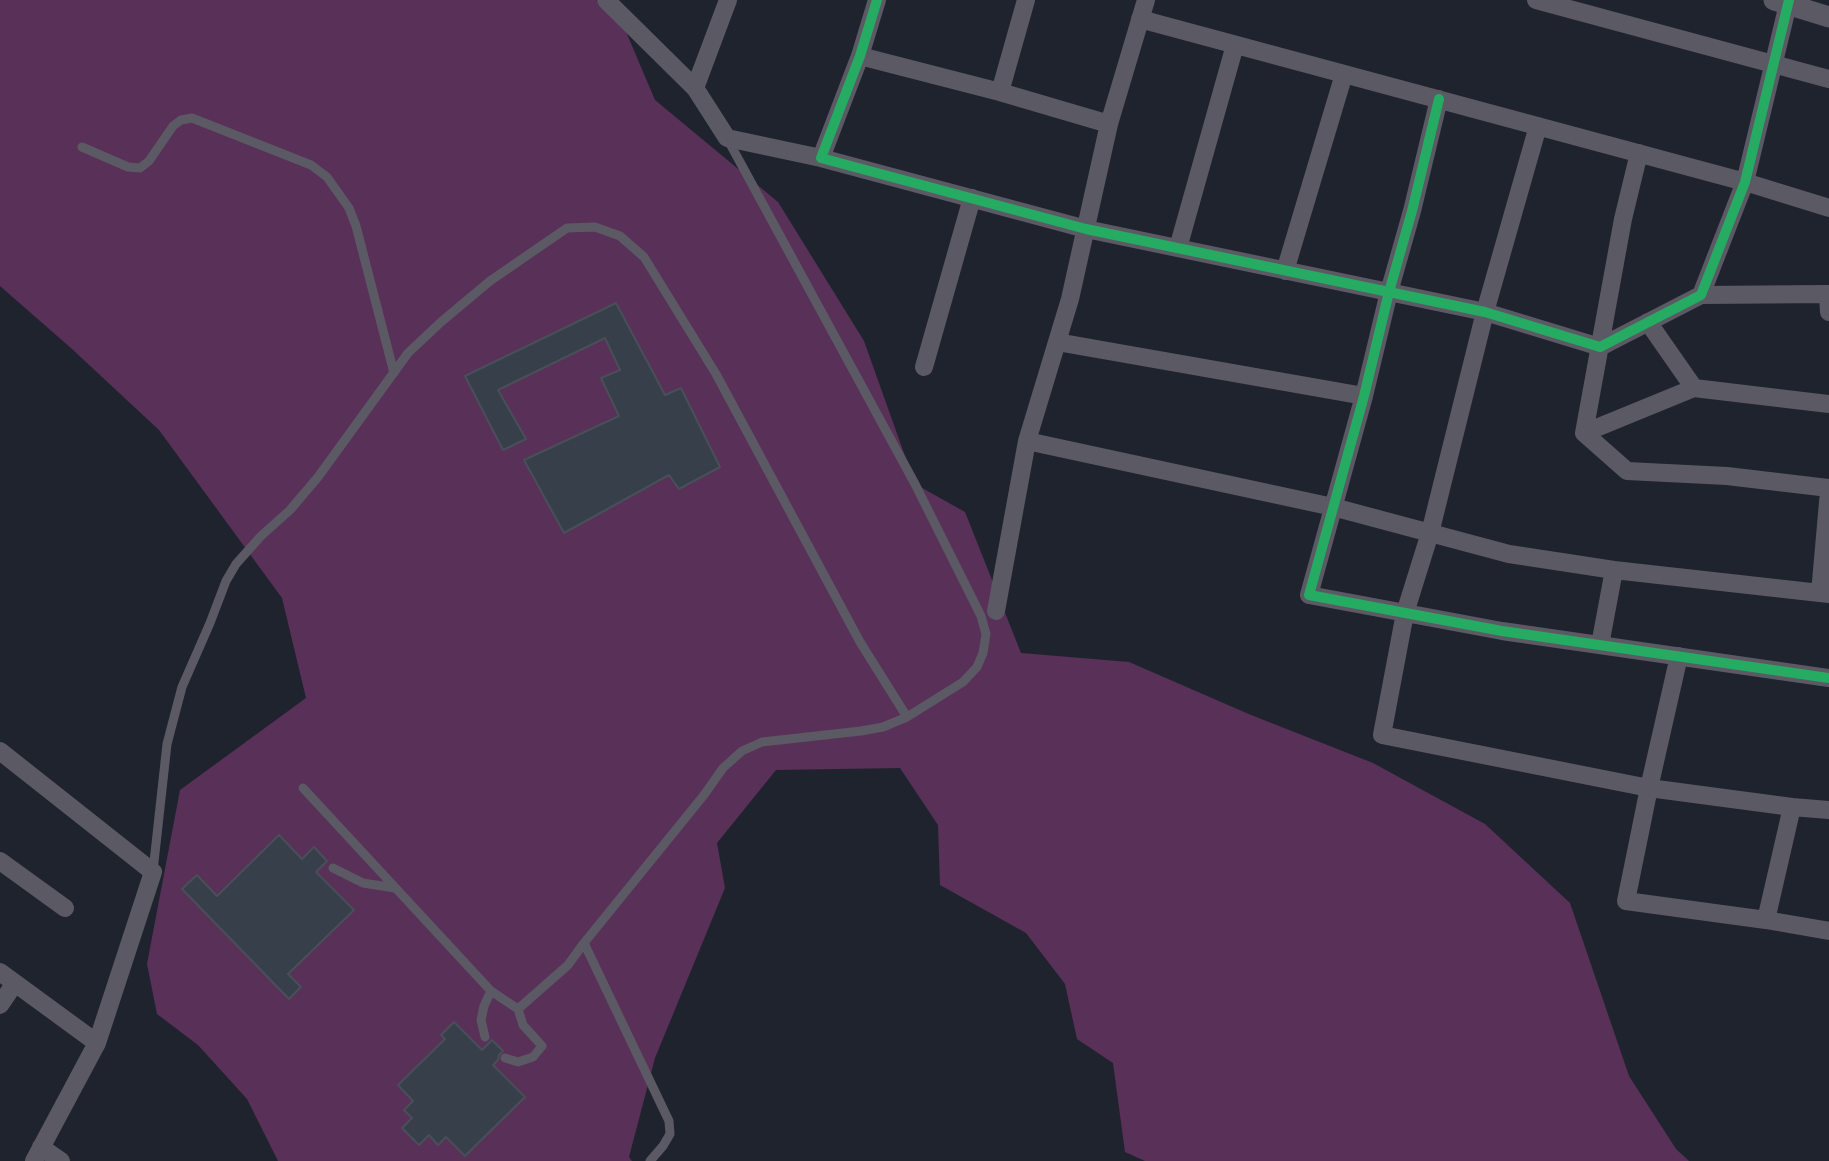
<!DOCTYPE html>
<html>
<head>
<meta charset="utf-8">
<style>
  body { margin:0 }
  canvas { display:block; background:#1f232e }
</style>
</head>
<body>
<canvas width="1829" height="1161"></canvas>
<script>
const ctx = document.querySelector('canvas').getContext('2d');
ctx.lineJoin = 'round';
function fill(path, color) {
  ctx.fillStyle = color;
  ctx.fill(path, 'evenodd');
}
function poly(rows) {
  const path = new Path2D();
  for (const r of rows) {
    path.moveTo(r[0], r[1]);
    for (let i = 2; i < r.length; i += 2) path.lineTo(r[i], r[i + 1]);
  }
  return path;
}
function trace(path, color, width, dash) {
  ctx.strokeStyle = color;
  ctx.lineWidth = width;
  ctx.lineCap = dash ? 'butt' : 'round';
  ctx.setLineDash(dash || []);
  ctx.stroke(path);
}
fill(poly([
  [0,0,596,0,621,20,655,100,778,202,864,341,915,484,965,512,1021,653,1129,662,1251,715,1373,763,1485,824,1570,903,1629,1076,1676,1149,1689,1161,1145,1161,1125,1152,1113,1063,1077,1039,1065,984,1026,933,940,885,938,825,900,768,776,770,717,843,725,888,655,1058,629,1157,632,1161,278,1161,247,1099,198,1045,157,1014,147,964,180,790,306,698,282,598,159,430,72,349,0,286]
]), '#583058');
const building = poly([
  [616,303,665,395,681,388,720,467,679,489,669,475,564,533,524,460,619,416,601,378,620,370,605,338,498,390,526,439,503,450,465,376,616,303],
  [279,835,302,859,314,847,327,861,316,872,354,910,288,974,301,987,289,999,182,889,197,875,217,896,279,835],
  [454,1022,482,1050,492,1040,503,1051,499,1055,498,1060,493,1065,525,1097,465,1156,446,1137,438,1145,429,1135,419,1145,402,1128,412,1118,404,1110,413,1101,398,1085,445,1039,441,1035,454,1022]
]);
fill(building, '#37404a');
trace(building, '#494f58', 2);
trace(poly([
  [82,147,128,167,140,168,149,161,173,126,181,120,192,118,311,165,327,177,349,208,356,226,394,373],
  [303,788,491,991,518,1009,568,965,584,943,704,795,723,768,742,751,762,742,861,731,883,727,907,717],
  [333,868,363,883,395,888],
  [153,871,167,744,182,687,210,623,226,581,236,564,261,536,290,510,318,477,408,353,441,322,490,281,567,228,595,227,620,236,644,257,716,374,860,642,907,717,963,682,977,667,983,653,986,634,981,616,915,484,728,140],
  [584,943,669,1121,670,1134,663,1146,650,1161],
  [485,1037,481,1020,484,1006,491,991],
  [505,1058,518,1062,533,1057,542,1046,523,1025,518,1009]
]), '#5b5964', 9);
trace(poly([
  [606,0,695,88],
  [728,0,695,88,727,138,821,158],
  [877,0,860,56,821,158,1086,229,1485,312,1600,347,1701,295,1745,182,1789,0],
  [1026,0,1000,92,1109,124],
  [1536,0,1829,79],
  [1140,19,1745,182,1829,208],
  [860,56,1000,92],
  [1439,99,1412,211,1389,292,1364,396,1309,595,1502,631,1829,678],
  [1538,126,1485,312,1430,533,1405,613,1382,735,1649,788,1679,656],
  [1639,153,1623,219,1584,433,1627,471,1727,476,1829,488],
  [1178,248,1235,45],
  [1285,271,1344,74],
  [1701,295,1828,294,1829,312],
  [1648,322,1694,388,1829,404],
  [1057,342,1364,396],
  [924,367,972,198],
  [1584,433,1694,388],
  [1027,441,1333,507,1509,554,1614,570,1820,593],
  [1829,491,1820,593,1829,594],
  [996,611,1027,441,1070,299,1109,124,1146,0],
  [1600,645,1614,570],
  [0,751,153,872,97,1043,34,1161],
  [1649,788,1792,807,1766,920,1626,901,1649,788],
  [1792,807,1829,810],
  [0,861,65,908],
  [1766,920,1829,931],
  [0,972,97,1043],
  [0,1005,15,983],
  [41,1147,61,1161]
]), '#5b5964', 18);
trace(poly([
  [1774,0,1829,17]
]), '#5b5964', 21);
trace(poly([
  [877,0,860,56,821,158,1086,229,1485,312,1600,347,1701,295,1745,182,1789,0],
  [1439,99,1412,211,1389,292,1364,396,1309,595,1502,631,1829,678]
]), '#26ab63', 10);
</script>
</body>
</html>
